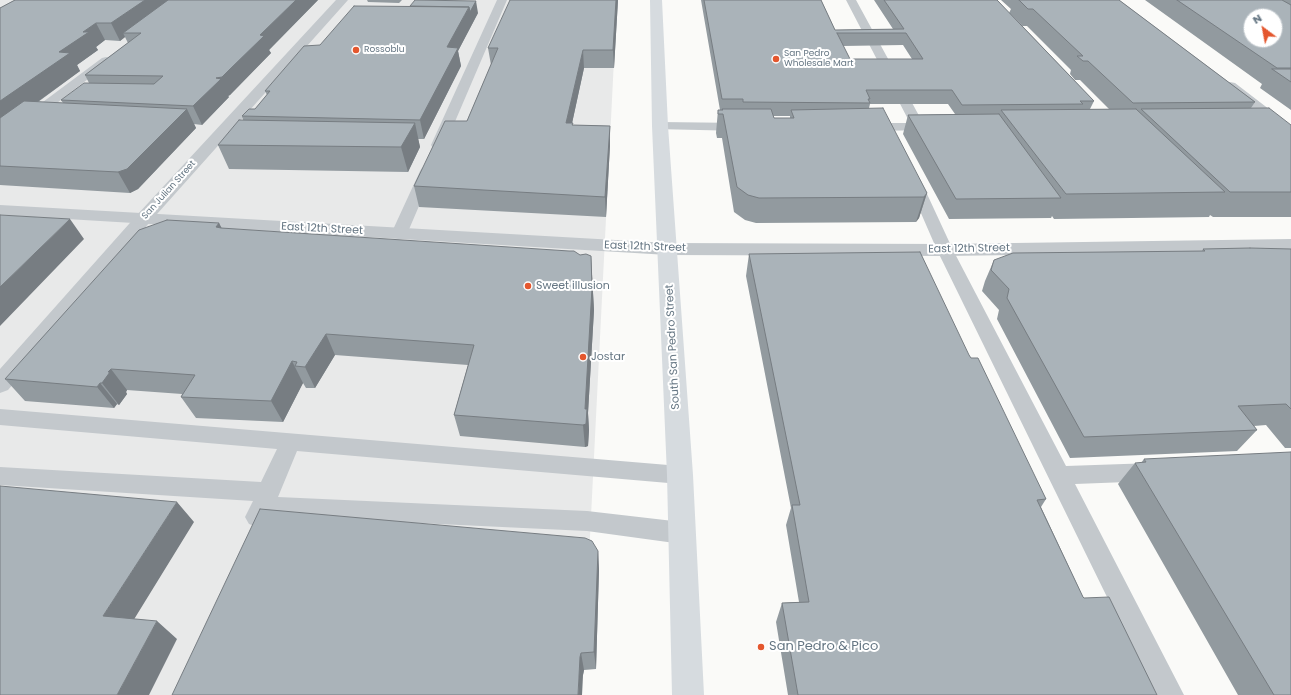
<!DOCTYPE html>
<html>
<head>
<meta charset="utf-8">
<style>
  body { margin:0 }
  #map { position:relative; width:1291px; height:695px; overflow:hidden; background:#fafaf8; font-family:Poppins,sans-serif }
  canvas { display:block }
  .north { position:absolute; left:1243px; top:8px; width:40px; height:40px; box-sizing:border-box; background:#fff; border:1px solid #c1c8cd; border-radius:50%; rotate:328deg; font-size:11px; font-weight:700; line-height:16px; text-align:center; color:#657683 }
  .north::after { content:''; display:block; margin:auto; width:14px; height:18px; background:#e4572e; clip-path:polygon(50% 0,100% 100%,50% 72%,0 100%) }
</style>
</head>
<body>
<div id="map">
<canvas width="1291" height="695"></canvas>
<div class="north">N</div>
</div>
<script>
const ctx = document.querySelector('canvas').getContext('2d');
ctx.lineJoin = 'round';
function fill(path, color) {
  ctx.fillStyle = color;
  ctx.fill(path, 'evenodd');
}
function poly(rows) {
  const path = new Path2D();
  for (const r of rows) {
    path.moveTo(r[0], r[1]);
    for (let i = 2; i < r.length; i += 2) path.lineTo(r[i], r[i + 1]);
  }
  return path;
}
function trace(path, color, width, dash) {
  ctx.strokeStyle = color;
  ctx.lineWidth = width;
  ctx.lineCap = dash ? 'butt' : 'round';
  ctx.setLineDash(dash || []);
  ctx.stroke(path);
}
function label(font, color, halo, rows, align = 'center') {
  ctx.font = font + ' Poppins,sans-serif';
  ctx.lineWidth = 4;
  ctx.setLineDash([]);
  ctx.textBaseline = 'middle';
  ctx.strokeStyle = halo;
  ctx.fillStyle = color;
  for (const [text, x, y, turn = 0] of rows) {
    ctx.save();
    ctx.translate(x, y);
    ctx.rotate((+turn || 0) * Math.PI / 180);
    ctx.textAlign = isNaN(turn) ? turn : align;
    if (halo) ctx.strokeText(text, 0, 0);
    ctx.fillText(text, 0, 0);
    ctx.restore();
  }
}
fill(poly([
  [0,0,617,0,582,695,0,695]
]), '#e8e9e9');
fill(poly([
  [497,0,507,0,445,145,443,148,433,148,431,145,497,0],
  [846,0,856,0,923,123,936,124,938,127,936,130,868,131,863,130,861,127,863,124,868,123,910,123,846,0],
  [106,57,110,58,112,60,110,62,5,143,0,144,0,134,102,58,106,57],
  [660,122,743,123,748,124,750,127,748,130,743,131,655,129,653,126,655,123,660,122],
  [427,167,432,168,434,171,407,234,405,237,399,239,393,237,391,234,420,171,422,168,427,167],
  [914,177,919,178,921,181,953,250,1066,466,1153,463,1161,465,1164,472,1161,479,1153,481,1075,484,1184,695,1155,695,937,250,907,181,909,178,914,177],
  [0,409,680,466,688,468,691,475,688,482,680,484,297,451,278,497,587,511,682,522,690,525,694,533,690,541,682,544,587,531,269,516,265,524,257,527,249,524,245,517,253,501,0,485,0,467,261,482,277,449,0,425,0,409]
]), '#c3c8cc');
fill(poly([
  [336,0,348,0,149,223,8,390,0,393,0,369,137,215,336,0],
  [1230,82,1235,83,1291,126,1291,138,1286,136,1225,89,1223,86,1225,83,1230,82]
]), '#c3c8cc');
fill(poly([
  [0,205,668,243,945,244,1291,239,1291,251,945,256,668,255,0,215,0,205]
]), '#c3c8cc');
fill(poly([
  [650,0,662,0,668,126,693,475,704,695,672,695,667,475,652,126,650,0]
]), '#d6dbdf');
fill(poly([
  [15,0,318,0,269,50,271,53,230,95,228,96,229,97,202,125,194,124,196,128,138,189,130,193,0,185,0,8],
  [125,37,128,43,85,75,89,83,61,100,63,103,38,102,80,71,77,65,98,50,96,47,105,40,120,41],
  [367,0,402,0,399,3,368,2],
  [618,0,614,68,584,68,572,123,573,125,610,126,610,145,606,217,419,207,414,186,467,121,491,65,488,48],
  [701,0,821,0,835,30,893,29,874,0,997,0,1009,13,1011,9,1001,0,1119,0,1255,102,1251,108,1291,125,1291,217,1213,217,1210,215,1209,217,1054,219,1052,216,1051,218,949,219,903,134,908,115,955,114,948,104,870,104,869,108,927,193,919,218,916,222,756,223,745,220,734,212,722,138,717,138,716,133,718,110,720,110],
  [1010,13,1022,26,1027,26,1071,70,1070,74,1075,80,1080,80,1109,109,1090,109,1094,101],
  [903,45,912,59,850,59,843,46],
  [773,116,790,116,790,118,774,118],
  [1145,0,1291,0,1291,110,1260,88,1262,84],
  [478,13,458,51,461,66,424,139,418,139,420,147,408,172,229,169,218,145,243,120,242,116,255,109,267,95,265,91,320,45],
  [219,223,221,228,592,277,594,310,588,413,589,430,588,446,585,447,460,436,454,415,468,365,335,355,315,388,306,388,303,383,283,422,196,418,181,397,182,394,127,390,126,392,127,394,119,405,117,404,114,408,25,401,5,379],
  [1203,249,1291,249,1291,448,1285,448,1266,425,1254,426,1257,430,1237,451,1070,458,997,319,999,310,982,291,985,281,994,260,1202,251],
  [749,254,969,355,1046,499,1041,507,1083,597,1157,695,788,695,776,622,782,603,799,602,786,525,791,508,746,276],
  [1144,459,1291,695,1238,695,1118,484,1135,463,1141,463],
  [598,551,599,570,596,669,584,670,583,675,172,695]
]), '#929a9f');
fill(poly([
  [145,0,175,0,123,33,125,37,120,41,111,23],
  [296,0,318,0,269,50,271,53,230,95,228,96,229,97,202,125,193,106,216,78],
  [616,0,618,0,614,68,613,50],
  [476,1,478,13,458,51,461,66,424,139,420,120,447,47,469,7],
  [96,23,105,40,96,47,98,50,77,65,80,71,0,129,0,101,83,32],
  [583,50,584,68,568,142,566,123],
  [187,109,196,128,138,189,130,193,118,172],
  [415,123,420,147,408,172,401,147],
  [610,126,610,145,606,217,605,197],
  [927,193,919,218,916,222,924,197],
  [70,219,84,239,0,326,0,287],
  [219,223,230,244,216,227],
  [591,256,594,310,588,413,589,430,588,446,585,447,583,425,585,409],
  [326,334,335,355,315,388,305,367],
  [292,361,303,383,283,422,271,401],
  [111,369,127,390,126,392,127,394,119,405,102,383,108,372],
  [100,383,117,404,114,408,97,387],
  [177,502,194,522,125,634,103,616],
  [598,551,599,570,596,669,594,652],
  [157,621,177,639,149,695,117,695],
  [581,653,584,670,583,675,582,695,578,695,580,657]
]), '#777d82');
const building = poly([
  [15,0,145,0,111,23,96,23,83,32,89,32,59,52,70,53,0,101,0,8,15,0],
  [168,0,296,0,260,35,264,36,229,70,222,77,216,78,221,79,193,106,61,100,84,83,154,84,163,76,85,75,141,33,123,33,168,0],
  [415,0,476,1,470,12,469,7,410,6,415,0],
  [510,0,616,0,613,50,583,50,566,123,573,123,572,125,610,126,605,197,414,186,445,121,467,121,498,48,488,48,510,0],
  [704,0,821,0,835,30,904,29,884,0,997,0,1094,101,1080,101,1083,104,962,105,952,90,866,90,870,99,868,99,870,103,743,102,743,99,722,99,704,0],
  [837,33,906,33,923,59,850,59,837,33],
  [1019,0,1119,0,1255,102,1133,103,1088,61,1083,61,1077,56,1083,56,1033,9,1028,9,1019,0],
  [1177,0,1282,0,1291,5,1291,68,1277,68,1177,0],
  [1251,16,1275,16,1275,40,1251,40,1251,16],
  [354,6,469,7,447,47,458,48,420,120,242,116,249,109,255,109,270,91,265,91,304,46,320,45,354,6],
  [1272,69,1291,69,1291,82,1272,69],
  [24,101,187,109,127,169,118,172,0,166,0,118,24,101],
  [883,108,927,193,924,197,759,198,748,195,737,187,723,114,718,114,718,110,723,110,722,109,771,109,774,118,794,118,791,110,883,108],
  [1269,108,1291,125,1291,192,1230,192,1141,109,1269,108],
  [1136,109,1225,192,1066,194,1001,110,1136,109],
  [999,114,1061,198,956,199,908,115,999,114],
  [239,120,415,123,401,147,218,145,239,120],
  [0,215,70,219,0,287,0,215],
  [167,220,219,223,216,227,221,228,569,251,574,251,580,255,586,254,591,256,592,288,585,409,587,409,586,424,583,425,454,415,474,345,326,334,305,367,295,366,297,362,292,361,271,401,181,397,195,375,111,369,108,372,110,372,102,383,100,383,97,387,5,379,139,230,167,220],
  [1250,248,1291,249,1291,409,1286,404,1238,406,1257,430,1084,437,1007,298,1009,289,991,270,994,260,1013,253,1205,251,1203,249,1250,248],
  [920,252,969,355,971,358,978,358,1046,499,1037,500,1083,597,1084,598,1109,597,1157,695,798,695,782,603,809,602,792,505,800,505,749,254,920,252],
  [1291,452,1291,695,1274,695,1135,463,1146,462,1144,459,1291,452],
  [0,486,177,502,103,616,157,621,117,695,0,695,0,486],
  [260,509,585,538,592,541,598,551,594,652,581,653,580,657,578,695,172,695,260,509]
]);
fill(building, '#aab3b9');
trace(building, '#777d82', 1);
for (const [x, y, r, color] of [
  [356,50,4,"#e4572e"],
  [776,59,4,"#e4572e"],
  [528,286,4,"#e4572e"],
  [583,357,4,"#e4572e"],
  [761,647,4,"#e4572e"]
]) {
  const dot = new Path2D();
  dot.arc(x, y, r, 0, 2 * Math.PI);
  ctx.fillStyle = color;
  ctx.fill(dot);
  trace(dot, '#fff', 1.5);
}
label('9px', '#657683', '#fff', [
  ["Rossoblu",364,50],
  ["San Pedro",784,54],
  ["Wholesale Mart",784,64]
], 'left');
label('9px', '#657683', '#fff', [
  ["San Julian Street",169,190,-48]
]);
label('11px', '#657683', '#fff', [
  ["East 12th Street",322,229,3],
  ["East 12th Street",645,247,2],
  ["East 12th Street",969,249,-1],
  ["South San Pedro Street",673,347,-93]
]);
label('11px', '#657683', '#fff', [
  ["Sweet illusion",536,286],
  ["Jostar",591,357]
], 'left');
label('13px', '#657683', '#fff', [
  ["San Pedro & Pico",769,647]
], 'left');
</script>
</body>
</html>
